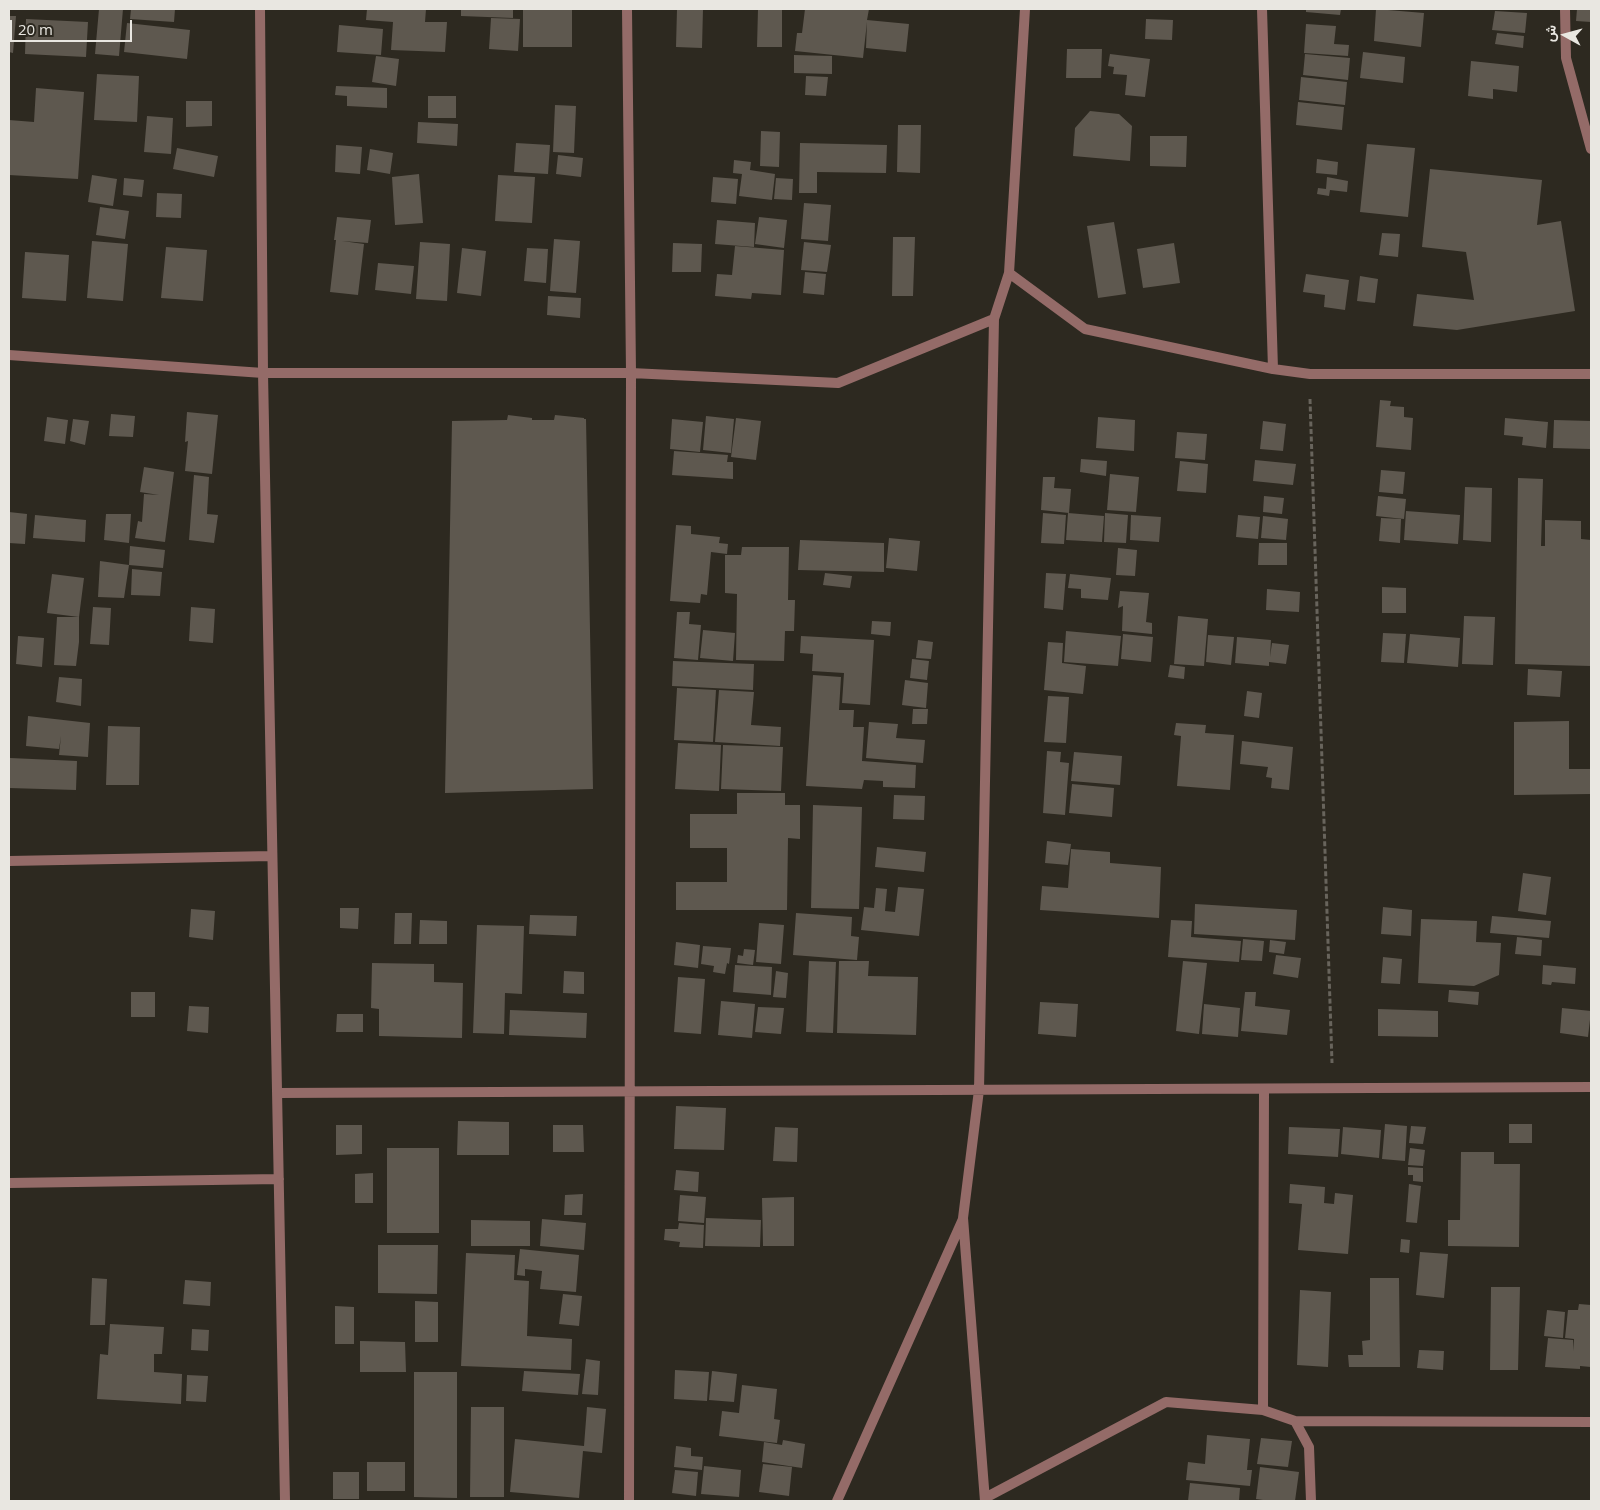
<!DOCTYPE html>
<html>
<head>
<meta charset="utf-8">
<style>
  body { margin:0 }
  #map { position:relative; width:1600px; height:1510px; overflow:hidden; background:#2d2920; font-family:"Open Sans",Vazirmatn,sans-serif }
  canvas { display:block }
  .frame { position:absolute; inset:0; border:10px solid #e9e7e1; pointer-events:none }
  .north { position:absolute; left:1540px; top:10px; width:50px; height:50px; -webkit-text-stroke:4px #2d2920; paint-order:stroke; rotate:277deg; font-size:14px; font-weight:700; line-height:20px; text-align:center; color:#e9e7e1 }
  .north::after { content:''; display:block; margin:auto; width:18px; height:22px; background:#e9e7e1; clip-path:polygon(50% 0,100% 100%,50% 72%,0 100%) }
  .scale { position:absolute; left:10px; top:20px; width:122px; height:22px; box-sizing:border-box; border:2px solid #e9e7e1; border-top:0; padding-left:6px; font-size:15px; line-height:18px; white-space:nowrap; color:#e9e7e1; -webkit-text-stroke:4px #2d2920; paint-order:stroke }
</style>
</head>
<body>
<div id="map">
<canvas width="1600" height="1510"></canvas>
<div class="frame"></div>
<div class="north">ش</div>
<div class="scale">20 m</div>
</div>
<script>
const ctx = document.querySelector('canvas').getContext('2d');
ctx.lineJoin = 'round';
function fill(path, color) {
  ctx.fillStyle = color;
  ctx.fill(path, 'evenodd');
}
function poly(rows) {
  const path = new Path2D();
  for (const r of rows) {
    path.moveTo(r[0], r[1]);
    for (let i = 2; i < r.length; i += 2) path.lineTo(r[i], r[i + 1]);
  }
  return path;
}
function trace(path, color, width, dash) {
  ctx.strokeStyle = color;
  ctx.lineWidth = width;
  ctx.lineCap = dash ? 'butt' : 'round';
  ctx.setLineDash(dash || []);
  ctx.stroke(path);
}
fill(poly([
  [99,9,123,9,119,56,95,54],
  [131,9,175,9,174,22,130,19],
  [367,9,426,9,425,22,447,22,445,52,391,50,393,22,366,20],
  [461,9,513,9,513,18,461,16],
  [523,9,572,9,572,47,523,47],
  [677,9,703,9,702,48,676,47],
  [758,9,782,9,782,47,757,47],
  [805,9,869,9,867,20,909,24,906,52,866,48,867,22,863,58,795,51,797,33,802,33],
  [1306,9,1341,9,1340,15,1306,12],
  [1376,9,1424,13,1421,47,1374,41],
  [1577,9,1591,9,1591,22,1576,21],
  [1495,11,1527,13,1525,33,1492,30],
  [9,16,16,16,13,53,9,52],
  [491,18,520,19,518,51,489,49],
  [26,19,88,22,86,57,25,54],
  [1146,19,1173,20,1172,40,1145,39],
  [127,23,190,30,187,59,124,52],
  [1306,24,1336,26,1334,44,1349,45,1348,56,1304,53],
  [339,25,383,29,381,55,337,52],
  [1497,33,1524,36,1523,48,1495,44],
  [1067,49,1102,49,1101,78,1066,78],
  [1363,52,1405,57,1403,83,1360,78],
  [1110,54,1150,59,1145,97,1125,95,1127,75,1113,74,1114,67,1108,66],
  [1305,54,1350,58,1348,80,1303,75],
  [794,55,832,56,832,74,794,73],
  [376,56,399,59,396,86,372,82],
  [1471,61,1519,66,1517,92,1493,89,1493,99,1468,96],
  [97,74,139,76,137,122,94,120],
  [806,76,828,77,826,96,805,95],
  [1301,77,1347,82,1345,105,1299,100],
  [336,86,387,88,387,108,347,106,347,96,335,95],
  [36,88,84,92,78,179,9,175,9,120,34,122],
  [428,96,456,96,456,118,428,118],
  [186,101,212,101,212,126,186,127],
  [1298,102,1344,107,1342,130,1296,125],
  [555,105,576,106,574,153,553,152],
  [1090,111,1119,114,1132,126,1130,161,1073,156,1075,128],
  [147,116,173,118,171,154,144,152],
  [418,122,458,124,457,146,417,143],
  [898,125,921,125,920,173,897,172],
  [761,131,780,132,779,167,760,166],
  [1150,136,1187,136,1186,167,1150,166],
  [516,143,550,145,548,174,514,172],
  [800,143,887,145,886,173,817,172,817,193,799,193],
  [1367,144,1415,148,1408,217,1360,212],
  [336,145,362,147,360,174,335,172],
  [177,148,218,156,214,177,173,169],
  [370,149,393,153,390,174,367,170],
  [558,155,583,158,581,177,556,174],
  [1317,159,1338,162,1337,175,1316,173],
  [734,160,751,162,750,170,775,174,772,200,739,196,742,174,733,173],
  [1430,169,1542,180,1537,225,1561,221,1575,311,1457,330,1413,326,1417,294,1474,300,1466,252,1422,247],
  [419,174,423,223,395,225,392,177],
  [92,175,117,179,113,206,88,202],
  [498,175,535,177,532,223,495,221],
  [713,177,738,179,736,204,711,202],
  [1327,177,1348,181,1347,192,1330,190,1329,196,1317,194,1318,188,1326,189],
  [124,178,144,180,142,197,123,195],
  [776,178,793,179,792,200,774,199],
  [157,193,182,194,181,218,156,217],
  [804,203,831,205,828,241,801,239],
  [100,207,129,211,125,239,96,235],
  [337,217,371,220,368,243,342,241,364,244,358,295,330,292,336,240,334,240],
  [759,217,787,220,784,248,755,244],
  [717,220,755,223,754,247,715,244],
  [1114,222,1126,294,1098,298,1087,226],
  [1382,233,1400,234,1398,257,1379,255],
  [893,237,915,237,913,296,892,296],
  [554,239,580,241,576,293,550,291],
  [92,241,128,244,123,301,87,298],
  [420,242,450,244,447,301,416,299],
  [804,242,831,245,827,272,801,270],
  [673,243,702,244,701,272,672,272],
  [1174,243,1180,283,1143,288,1137,249],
  [735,246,784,250,781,295,752,293,751,299,715,296,717,274,732,275],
  [166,247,207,250,203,301,161,298],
  [462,248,486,251,481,296,457,293],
  [527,248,548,249,546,283,524,281],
  [25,252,69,255,66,301,22,298],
  [378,263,414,266,411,294,375,290],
  [805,272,826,274,824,295,803,293],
  [1306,274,1349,280,1345,310,1324,307,1325,295,1303,292],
  [1360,276,1378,279,1375,303,1357,301],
  [548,296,581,298,580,318,547,315],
  [1380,400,1391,401,1390,406,1404,407,1404,417,1413,418,1411,450,1376,447],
  [187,412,218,415,212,474,185,471,188,441,185,442],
  [111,414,135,416,133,437,109,436],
  [508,415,532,418,532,420,554,420,555,415,584,418,584,419,586,419,593,789,445,793,452,421,507,420],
  [706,416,734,419,731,453,703,450],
  [47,417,68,420,65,444,44,441],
  [1098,417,1135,420,1134,451,1096,448],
  [736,418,761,421,756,460,731,457],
  [1505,418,1548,422,1546,448,1522,445,1523,437,1504,435],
  [73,419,89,421,85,445,70,441],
  [672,419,703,422,700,452,670,449],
  [1554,420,1591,421,1591,449,1553,448],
  [1263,421,1286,424,1283,451,1260,449],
  [1177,432,1207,434,1205,460,1175,458],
  [674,451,728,455,727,462,733,462,733,479,672,475],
  [1081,459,1107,461,1106,476,1080,472],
  [1255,460,1296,464,1293,485,1253,481],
  [1180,461,1208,464,1206,493,1177,491],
  [144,467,174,472,165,542,135,538,138,521,142,522,144,494,159,495,140,492],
  [1381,470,1405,472,1403,494,1379,492],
  [1110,474,1139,477,1136,512,1107,510],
  [194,475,209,477,207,514,218,515,214,543,189,540],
  [1043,477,1055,477,1054,488,1071,489,1069,513,1041,510],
  [1518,478,1543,479,1541,546,1545,546,1545,520,1581,521,1581,539,1591,540,1591,666,1515,664],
  [1465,487,1492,488,1491,542,1463,540],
  [1264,496,1284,498,1282,514,1263,512],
  [1378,496,1406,499,1404,519,1376,516],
  [1406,511,1460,515,1458,544,1404,540],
  [9,512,27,514,25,544,9,543],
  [1043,513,1066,515,1064,544,1041,543],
  [1068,513,1104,516,1102,542,1066,540],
  [1105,513,1128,515,1126,543,1104,542],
  [106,514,131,514,129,543,104,540],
  [35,515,86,520,85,542,33,538],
  [1131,515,1161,517,1159,542,1130,540],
  [1238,515,1260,517,1258,539,1236,537],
  [1263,516,1288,519,1286,540,1261,538],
  [1381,518,1401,519,1400,543,1379,541],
  [676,525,691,526,691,534,720,537,719,543,728,544,727,554,711,552,707,595,701,594,700,603,670,601],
  [889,538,920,541,917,571,886,568],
  [800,540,884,543,884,572,798,570],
  [1259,543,1287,543,1287,565,1258,565],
  [130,546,165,550,163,568,129,565,124,598,98,597,100,561,129,565],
  [742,547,789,547,788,600,795,600,794,631,785,631,784,661,736,660,737,594,725,593,725,555,741,555],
  [1118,548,1137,550,1135,576,1116,575],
  [132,569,162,572,160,596,131,595],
  [825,573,852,576,850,588,823,585],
  [1046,573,1066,574,1063,610,1044,608],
  [52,574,84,578,79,617,47,613],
  [1070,574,1111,578,1108,600,1081,598,1081,589,1068,588],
  [1382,587,1406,588,1406,613,1382,613],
  [1267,589,1300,592,1299,612,1266,610],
  [1120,591,1149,593,1146,622,1152,623,1152,634,1122,631,1123,606,1118,608],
  [93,607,111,608,109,645,90,644],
  [191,607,215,609,213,643,189,641],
  [677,612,690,612,689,624,701,625,698,660,674,658],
  [1178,616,1208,619,1204,666,1174,664],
  [1464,616,1495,617,1493,665,1462,664],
  [57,617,79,617,79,642,76,666,54,665],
  [872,621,891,622,890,636,871,634],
  [703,630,735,633,733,661,700,658],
  [1066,631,1121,636,1118,666,1064,662],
  [1383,633,1406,634,1404,663,1381,662],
  [1123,634,1153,637,1151,662,1121,659],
  [1410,634,1460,638,1458,667,1407,663],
  [1208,635,1234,637,1231,665,1206,662],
  [18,636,44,638,42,667,16,664],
  [801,636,874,640,870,705,842,703,844,673,812,671,813,654,800,653],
  [1237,637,1271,640,1270,657,1272,643,1289,645,1286,664,1269,662,1269,666,1235,663],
  [918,640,933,642,931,659,916,658],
  [1048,642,1063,643,1062,663,1086,666,1083,694,1044,690],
  [912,659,929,661,927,680,910,678],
  [673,661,754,664,753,690,672,686],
  [1170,665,1185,667,1184,679,1168,677],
  [1528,669,1562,671,1560,697,1527,695],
  [813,675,841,677,839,710,854,710,853,727,864,727,862,761,916,765,915,788,883,787,883,781,864,780,862,789,806,786],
  [59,677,82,679,81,706,56,702],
  [905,680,928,683,926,708,902,705],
  [677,688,716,690,713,742,674,740],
  [719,690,754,692,751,725,781,727,780,746,715,742],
  [1247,691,1262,693,1259,718,1244,716],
  [1048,696,1069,697,1066,743,1044,742],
  [913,709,928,709,927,724,912,724],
  [28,716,90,723,88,757,59,755,61,736,59,749,26,746],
  [1569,721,1569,769,1591,769,1591,794,1514,795,1514,722],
  [869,722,898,724,896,738,925,740,923,763,866,758],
  [1176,723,1206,725,1205,733,1234,735,1230,790,1177,786,1181,736,1174,735],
  [108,726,140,727,139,785,106,785],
  [1242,741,1293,747,1289,790,1271,788,1272,778,1266,777,1268,767,1240,764],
  [678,743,721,745,719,791,675,789],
  [723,745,783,747,781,791,721,789],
  [1047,751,1061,752,1060,762,1069,763,1065,815,1043,813],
  [1074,752,1122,756,1120,785,1071,781],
  [10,758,77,761,76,790,9,788],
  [1072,784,1114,788,1112,817,1069,813],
  [737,793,785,793,785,805,800,805,800,839,788,838,787,910,676,910,676,882,727,882,727,848,690,848,690,814,737,814],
  [894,795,925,796,924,820,893,819],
  [813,805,862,807,859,909,811,908],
  [1047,841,1071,844,1068,865,1045,863],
  [877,847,926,852,924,872,875,867],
  [1071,849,1110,852,1110,863,1161,867,1159,918,1040,910,1042,886,1068,888],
  [1523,873,1551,877,1546,915,1518,911],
  [898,887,924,889,919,936,861,930,864,907,874,908,876,888,887,889,885,911,895,912],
  [1195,904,1297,910,1295,940,1194,934],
  [1383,907,1412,910,1411,936,1381,934],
  [340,908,359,908,358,929,340,928],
  [191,909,215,911,213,940,189,937],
  [395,913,412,913,411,944,394,944],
  [796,913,852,917,851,936,859,937,857,960,793,955],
  [530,915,577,916,576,936,529,934],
  [1492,916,1551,921,1549,938,1490,933],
  [1421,919,1477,921,1476,942,1501,943,1499,975,1474,986,1418,983],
  [420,920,447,921,447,944,419,944],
  [1171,920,1192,921,1191,937,1241,941,1239,962,1168,957],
  [759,923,784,925,781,964,756,962],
  [477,925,524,926,522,994,505,993,504,1034,473,1033],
  [1517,937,1542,940,1541,956,1515,954],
  [1243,939,1264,941,1262,961,1241,960],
  [1270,940,1286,942,1284,954,1269,952],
  [676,942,700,945,698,968,674,965],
  [703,946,731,948,729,964,727,963,725,974,713,972,714,966,701,964],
  [744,949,755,950,753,965,737,963,738,955,743,956],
  [1276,955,1301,958,1298,978,1273,974],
  [1383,957,1402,959,1400,984,1381,983],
  [809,961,836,962,833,1033,806,1032],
  [839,961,869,961,868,976,918,977,916,1035,837,1033],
  [1183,961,1207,963,1199,1034,1176,1031],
  [372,963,434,964,434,982,463,983,462,1038,379,1036,379,1009,371,1008],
  [735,965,772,967,771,995,733,992],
  [1543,965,1576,968,1575,984,1552,982,1551,985,1542,984],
  [564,971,584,972,584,994,563,993],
  [776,971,788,973,786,998,773,997],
  [678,977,705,979,701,1034,674,1032],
  [1449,990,1479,992,1478,1005,1448,1002],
  [131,992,155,992,155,1017,131,1017],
  [1245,992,1256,992,1255,1006,1290,1010,1287,1035,1241,1031],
  [721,1001,755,1004,752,1038,718,1035],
  [1040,1002,1078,1004,1076,1037,1038,1034],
  [1204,1004,1240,1008,1238,1037,1202,1034],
  [189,1006,209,1007,208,1033,187,1031],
  [758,1007,784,1008,781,1034,755,1032],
  [1562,1008,1591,1011,1588,1037,1560,1033],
  [1378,1009,1438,1011,1438,1037,1378,1036],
  [510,1010,587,1013,586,1038,509,1035],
  [337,1014,363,1014,363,1032,336,1032],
  [676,1106,726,1108,724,1150,674,1149],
  [458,1121,509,1122,509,1155,457,1155],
  [1385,1124,1407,1126,1405,1161,1382,1159],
  [1509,1124,1532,1124,1532,1143,1509,1143],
  [336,1125,362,1125,362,1154,336,1155],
  [553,1125,583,1125,584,1152,553,1152],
  [1411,1126,1426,1127,1423,1144,1409,1143],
  [775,1127,798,1128,797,1162,773,1161],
  [1289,1127,1340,1129,1338,1157,1288,1154],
  [1343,1127,1381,1130,1379,1158,1341,1154],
  [387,1148,439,1148,439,1233,387,1233],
  [1410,1148,1425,1150,1423,1166,1408,1165],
  [1461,1152,1494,1152,1494,1164,1520,1164,1519,1247,1448,1246,1448,1220,1460,1220],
  [1408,1167,1423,1168,1423,1182,1413,1181,1413,1175,1408,1175],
  [676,1170,699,1172,698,1192,674,1190],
  [373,1173,373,1203,355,1203,355,1174],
  [1290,1184,1325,1187,1324,1203,1334,1204,1335,1193,1353,1195,1348,1254,1298,1250,1302,1204,1289,1203],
  [1409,1184,1421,1186,1417,1223,1406,1222],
  [583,1194,582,1215,564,1215,565,1195],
  [680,1195,706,1197,704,1223,678,1221],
  [794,1197,794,1246,763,1246,762,1198],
  [706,1218,761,1220,760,1247,705,1246],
  [542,1219,586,1223,584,1250,540,1246],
  [471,1220,530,1221,530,1246,471,1246],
  [679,1223,704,1225,703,1248,679,1247,680,1242,664,1240,665,1229,678,1229],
  [1401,1239,1410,1240,1409,1253,1400,1252],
  [378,1245,438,1245,437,1294,378,1293],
  [520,1249,579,1255,576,1292,540,1289,542,1271,525,1269,525,1276,517,1275],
  [1420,1252,1448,1254,1444,1298,1416,1295],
  [466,1253,515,1255,514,1280,529,1281,527,1336,572,1339,571,1370,461,1366],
  [92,1278,107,1279,105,1325,90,1325],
  [1370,1278,1399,1278,1400,1367,1349,1367,1348,1355,1363,1355,1362,1341,1370,1340],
  [185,1280,211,1282,210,1306,183,1304],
  [1491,1287,1520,1287,1518,1370,1490,1370],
  [1300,1290,1331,1292,1328,1367,1297,1365],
  [563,1294,582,1296,579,1326,559,1324],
  [415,1301,438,1302,438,1342,415,1342],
  [1579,1304,1591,1305,1591,1367,1580,1366,1580,1369,1545,1367,1548,1338,1573,1340,1573,1351,1574,1339,1565,1338,1568,1310,1578,1310],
  [335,1306,354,1307,354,1344,335,1344],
  [1547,1310,1565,1312,1563,1338,1544,1336],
  [110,1324,164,1327,162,1354,154,1354,154,1372,182,1374,181,1404,97,1399,100,1354,108,1355],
  [192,1329,209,1330,208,1351,191,1350],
  [360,1341,405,1342,406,1372,360,1372],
  [1419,1350,1444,1351,1443,1370,1417,1368],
  [586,1359,600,1361,598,1395,582,1394],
  [675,1370,709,1372,707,1401,674,1399],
  [524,1371,580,1374,578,1395,522,1391],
  [712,1371,737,1374,734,1402,709,1400],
  [414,1372,457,1372,457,1498,414,1497],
  [187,1375,208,1376,206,1402,186,1401],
  [742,1385,777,1389,774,1419,780,1420,777,1443,719,1436,722,1411,739,1413],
  [471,1407,504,1407,504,1497,470,1497],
  [587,1407,606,1409,602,1453,583,1451,579,1498,510,1492,515,1439,584,1446],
  [1207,1435,1250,1439,1247,1470,1252,1470,1250,1486,1186,1480,1188,1462,1205,1464],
  [1261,1438,1292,1441,1288,1467,1257,1464],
  [783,1440,805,1444,802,1468,762,1462,764,1442,782,1445],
  [676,1446,691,1448,691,1456,703,1457,702,1470,674,1467],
  [367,1462,405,1462,405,1491,367,1491],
  [763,1464,792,1467,789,1496,759,1492],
  [704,1466,741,1470,739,1497,701,1494],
  [1260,1467,1299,1472,1295,1501,1270,1501,1256,1499],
  [675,1470,698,1472,696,1496,672,1493],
  [333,1472,359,1472,359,1499,333,1499],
  [1190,1483,1240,1488,1239,1501,1188,1501]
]), '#5e584f');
trace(poly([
  [1310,399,1332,1063]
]), '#68645c', 3, [5, 2.5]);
trace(poly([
  [260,9,263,373,285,1501],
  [627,9,631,373,629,1501],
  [1262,9,1273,369],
  [1565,9,1566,58,1591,149],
  [1009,273,1085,329,1273,369,1310,374,1591,374],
  [9,355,263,373,631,373,838,383,994,319],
  [9,861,272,856],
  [277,1093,1591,1087],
  [9,1183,279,1179],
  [1263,1410,1264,1089],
  [1295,1421,1591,1422],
  [985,1498,1166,1402,1263,1410,1295,1421,1309,1447,1311,1501],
  [837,1501,963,1219],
  [985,1501,963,1218,979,1090,994,319,1009,273,1025,9]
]), '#946b68', 10);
</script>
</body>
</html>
